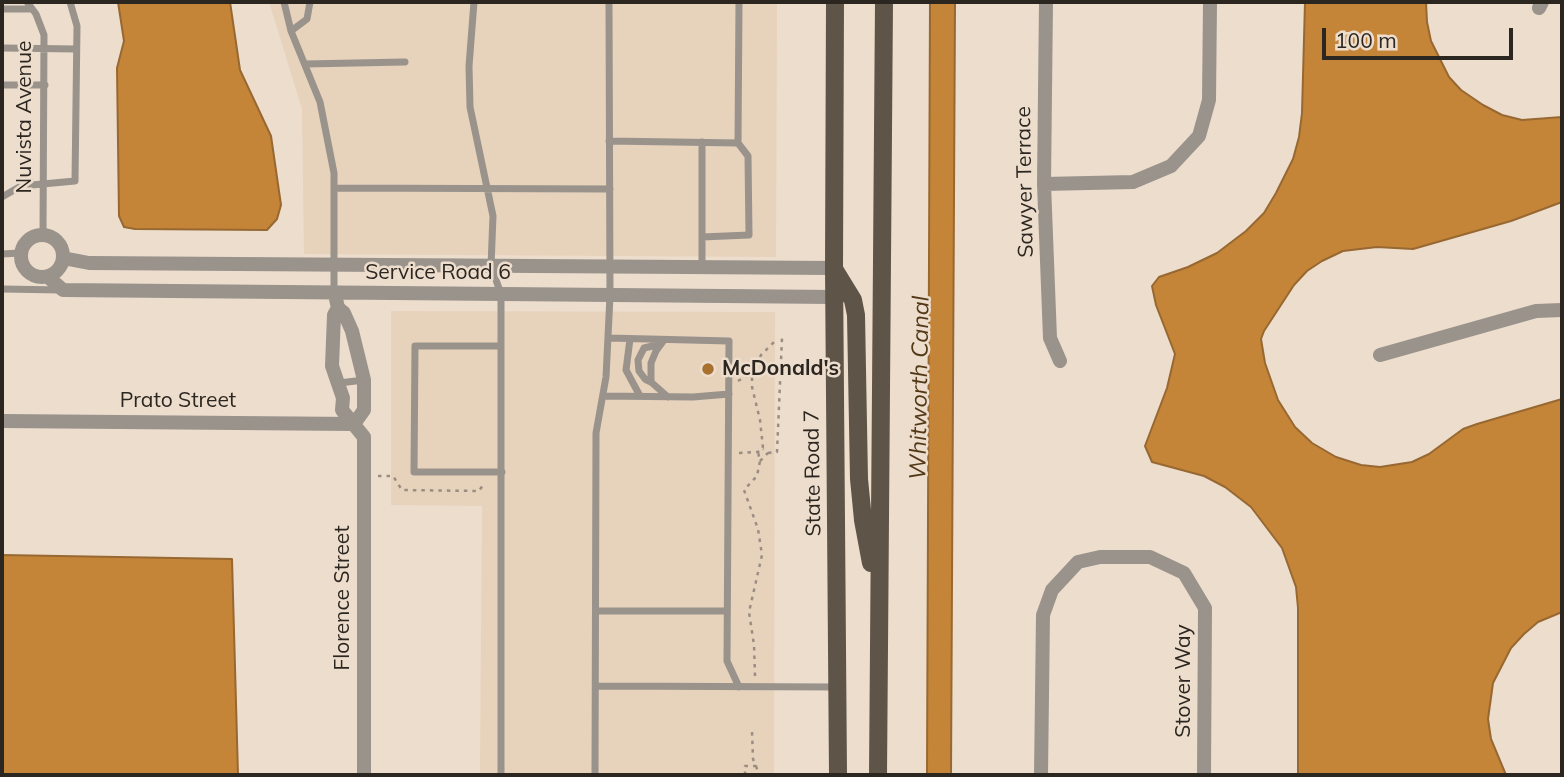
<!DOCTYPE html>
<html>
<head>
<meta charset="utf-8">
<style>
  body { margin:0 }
  #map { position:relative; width:1564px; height:777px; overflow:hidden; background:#edddcd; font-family:Mulish,sans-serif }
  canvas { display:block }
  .frame { position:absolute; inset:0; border:4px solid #2c2620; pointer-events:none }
  .scale { position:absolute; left:1322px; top:28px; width:191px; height:32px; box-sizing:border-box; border:4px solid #2c2620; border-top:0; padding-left:9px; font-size:21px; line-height:24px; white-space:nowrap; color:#2c2620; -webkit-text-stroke:5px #edddcd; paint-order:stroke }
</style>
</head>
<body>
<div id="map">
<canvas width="1564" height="777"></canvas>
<div class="frame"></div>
<div class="scale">100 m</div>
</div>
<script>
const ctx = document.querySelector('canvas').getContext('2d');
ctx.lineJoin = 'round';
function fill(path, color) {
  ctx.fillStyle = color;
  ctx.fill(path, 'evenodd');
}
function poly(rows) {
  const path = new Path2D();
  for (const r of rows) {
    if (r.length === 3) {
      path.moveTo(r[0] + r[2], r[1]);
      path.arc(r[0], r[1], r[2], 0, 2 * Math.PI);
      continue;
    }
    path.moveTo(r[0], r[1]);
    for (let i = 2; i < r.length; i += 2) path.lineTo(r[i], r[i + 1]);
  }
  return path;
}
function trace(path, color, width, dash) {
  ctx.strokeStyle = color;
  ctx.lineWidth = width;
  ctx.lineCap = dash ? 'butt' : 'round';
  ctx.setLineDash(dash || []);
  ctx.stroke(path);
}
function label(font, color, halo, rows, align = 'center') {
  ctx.font = font + ' Mulish,sans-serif';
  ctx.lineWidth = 5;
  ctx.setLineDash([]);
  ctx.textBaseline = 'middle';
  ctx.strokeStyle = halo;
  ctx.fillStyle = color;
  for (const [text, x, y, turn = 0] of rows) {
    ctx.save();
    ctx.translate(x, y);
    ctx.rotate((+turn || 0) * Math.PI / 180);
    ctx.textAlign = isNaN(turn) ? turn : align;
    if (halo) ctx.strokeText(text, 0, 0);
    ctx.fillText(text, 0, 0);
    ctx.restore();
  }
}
fill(poly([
  [269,2,777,2,776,257,304,254,302,109],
  [391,311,775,312,774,775,480,775,482,506,391,505]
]), '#e7d2bc');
const water = poly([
  [118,2,230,2,240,70,271,136,281,205,277,219,267,230,135,229,124,227,119,216,117,68,124,41,118,2],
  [930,2,955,2,951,775,927,775,930,2],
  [1305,2,1426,2,1427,22,1431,41,1449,77,1461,90,1483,105,1502,115,1522,120,1562,117,1562,202,1511,221,1413,249,1377,247,1343,251,1322,261,1307,271,1294,285,1264,331,1261,339,1265,363,1278,400,1295,427,1312,443,1336,457,1361,465,1380,467,1412,462,1429,454,1463,429,1477,424,1562,399,1562,612,1538,622,1524,634,1511,648,1493,683,1488,719,1491,739,1506,775,1298,775,1298,608,1296,587,1282,548,1251,507,1225,487,1204,476,1152,462,1145,446,1167,388,1175,354,1156,305,1152,286,1159,277,1188,267,1217,253,1246,231,1264,213,1276,193,1293,159,1299,137,1302,113,1305,2],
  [2,555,232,559,238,775,2,775,2,555]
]);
fill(water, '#c58538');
trace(water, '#976831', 2);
trace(poly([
  [738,381,752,373,761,355,777,339],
  [739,453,758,452,763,448,760,420,752,387,752,373],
  [768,453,777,452,782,338],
  [760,461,768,453,763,449],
  [378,476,393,476,402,490,479,491,483,485],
  [755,676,754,645,749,612,762,555,758,529,744,490,757,476,760,461,758,452],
  [756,766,759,775],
  [745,775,745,766,756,766,753,759,752,731]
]), '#9a8e82', 2.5, [3.5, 5]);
trace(poly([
  [27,2,36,14,44,35,43,235],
  [284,2,291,31,320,102,334,173,334,294],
  [474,2,469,66,470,107,493,216,491,266,501,294,501,775],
  [2,9,32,9],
  [291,31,307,19,310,2],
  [2,48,76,49],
  [305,64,405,62],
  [2,85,45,85],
  [609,141,738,143,739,2],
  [702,142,702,267],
  [334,188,610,189],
  [2,197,21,186,75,181,77,26,70,2],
  [702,237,749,235,748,156,738,143],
  [2,254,20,253],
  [2,289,61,290],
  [609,338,729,341,727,661,739,687],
  [630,339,626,370,640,396],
  [664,340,656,351,651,363,651,382,668,397],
  [501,346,415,346,414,472,502,472],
  [651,382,645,379,639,371,638,360,644,348,661,344],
  [339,383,364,380],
  [603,396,693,397,729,394],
  [596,611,726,611],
  [596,686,837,687],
  [595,775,596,433,606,377,610,296,609,2]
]), '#99938c', 7);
trace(poly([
  [1046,2,1044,184,1050,338,1060,361],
  [1539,8,1542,2],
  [1044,184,1133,182,1171,166,1199,136,1209,100,1210,2],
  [42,256,21],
  [63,258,89,263,834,268],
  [48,277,63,290,834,297],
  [336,299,338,308,344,313,352,331,364,380,364,410,354,424],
  [338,308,334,315,332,366,343,398,342,410,364,437,364,775],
  [1380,355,1536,311,1562,310],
  [2,421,354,424],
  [1041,775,1043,615,1052,590,1078,562,1100,557,1150,557,1184,573,1205,608,1204,775]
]), '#99938c', 14);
trace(poly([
  [835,2,834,268,838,775],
  [834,269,853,300,856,315,859,479,863,520,871,563],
  [878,775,884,2]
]), '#5f5448', 18);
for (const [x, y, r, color] of [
  [708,369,7,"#a9712e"]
]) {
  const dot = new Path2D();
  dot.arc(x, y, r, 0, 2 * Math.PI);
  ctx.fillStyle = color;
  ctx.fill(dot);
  trace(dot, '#edddcd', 2.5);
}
label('21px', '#2c2620', '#edddcd', [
  ["Nuvista Avenue",25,117,-90],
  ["Sawyer Terrace",1025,182,-91],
  ["Service Road 6",438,273],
  ["Prato Street",178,401],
  ["State Road 7",813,473,-91],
  ["Florence Street",343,598,-90],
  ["Stover Way",1184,681,-90]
]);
label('bold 21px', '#2c2620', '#edddcd', [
  ["McDonald's",722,369]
], 'left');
label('italic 23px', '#533818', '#edddcd', [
  ["Whitworth Canal",920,388,-89]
]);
</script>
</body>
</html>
